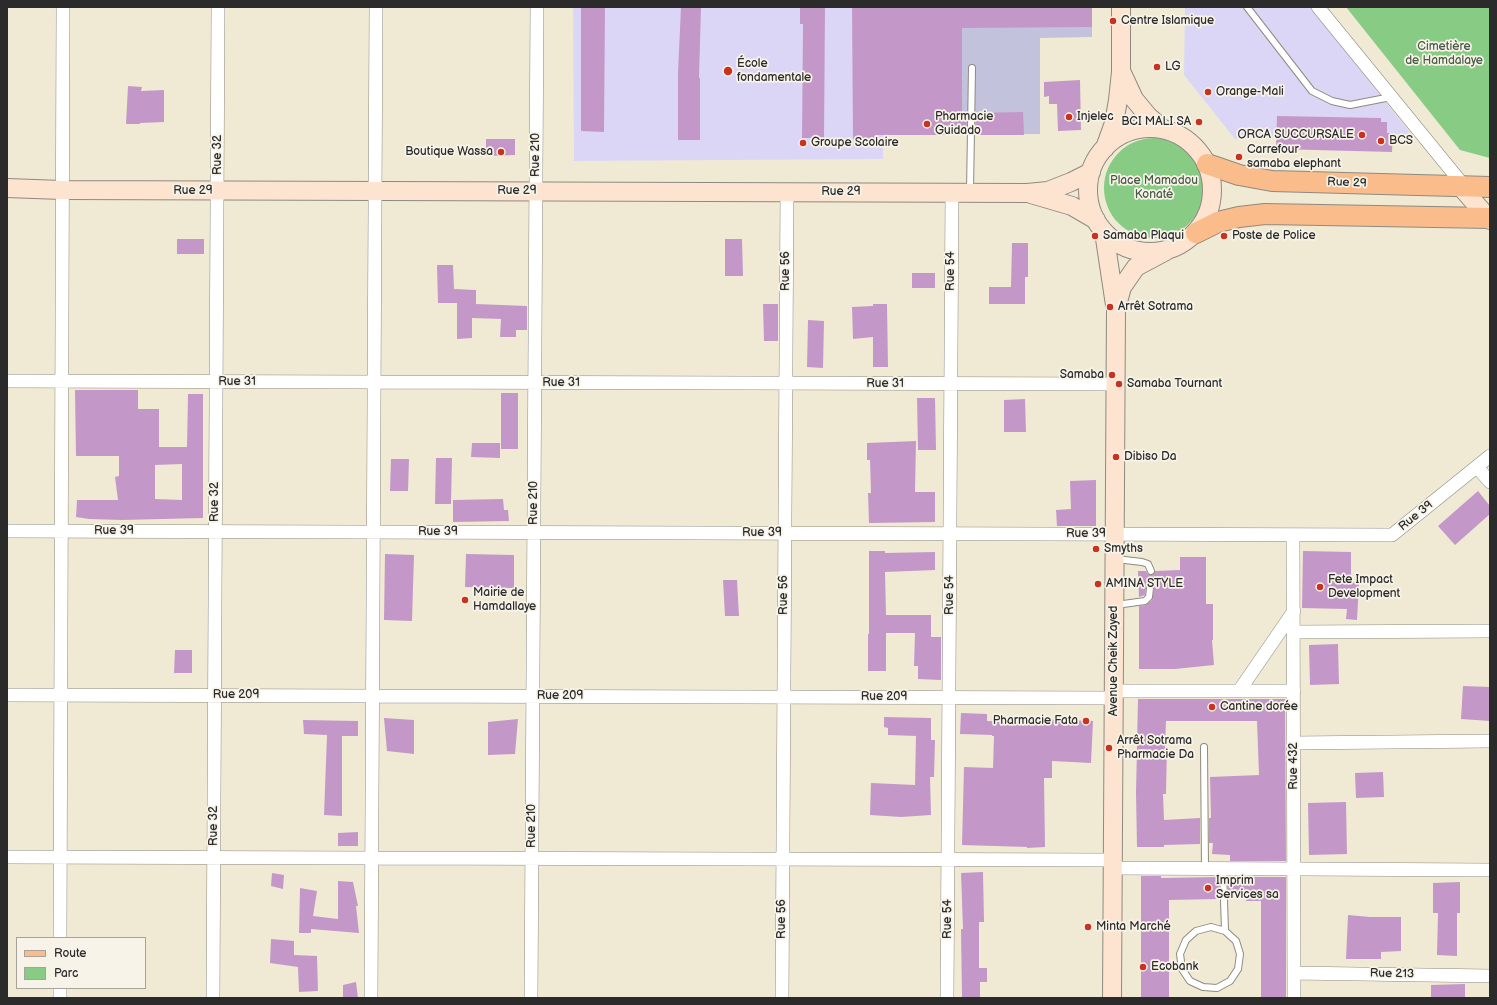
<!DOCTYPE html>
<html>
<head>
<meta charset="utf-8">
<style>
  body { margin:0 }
  #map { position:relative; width:1497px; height:1005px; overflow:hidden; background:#f0ead4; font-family:"Balsamiq Sans",sans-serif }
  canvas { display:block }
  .frame { position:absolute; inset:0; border:8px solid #2b2b2b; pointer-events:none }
  .legend { position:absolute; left:16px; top:937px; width:130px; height:52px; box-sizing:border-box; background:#f7f3e8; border:1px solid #a5a39c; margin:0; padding:5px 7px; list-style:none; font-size:12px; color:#2b2b2b }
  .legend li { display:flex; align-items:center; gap:8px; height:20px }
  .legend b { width:20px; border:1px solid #a5a39c }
</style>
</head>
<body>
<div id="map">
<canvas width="1497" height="1005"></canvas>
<div class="frame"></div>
<ul class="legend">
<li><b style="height:5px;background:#fabc8b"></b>Route</li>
<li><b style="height:11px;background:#87cb85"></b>Parc</li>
</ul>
</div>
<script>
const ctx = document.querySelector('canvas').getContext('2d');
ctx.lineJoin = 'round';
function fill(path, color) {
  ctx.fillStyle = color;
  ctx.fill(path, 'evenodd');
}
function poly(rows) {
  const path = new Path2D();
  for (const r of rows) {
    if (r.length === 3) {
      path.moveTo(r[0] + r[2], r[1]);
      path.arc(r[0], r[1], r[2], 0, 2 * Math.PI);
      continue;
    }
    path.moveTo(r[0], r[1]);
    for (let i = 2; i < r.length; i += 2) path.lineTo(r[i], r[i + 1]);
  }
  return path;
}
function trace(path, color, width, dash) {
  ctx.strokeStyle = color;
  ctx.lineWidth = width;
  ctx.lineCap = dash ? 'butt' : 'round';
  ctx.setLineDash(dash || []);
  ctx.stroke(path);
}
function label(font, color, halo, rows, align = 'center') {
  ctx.font = font + ' "Balsamiq Sans",sans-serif';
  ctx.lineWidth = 3.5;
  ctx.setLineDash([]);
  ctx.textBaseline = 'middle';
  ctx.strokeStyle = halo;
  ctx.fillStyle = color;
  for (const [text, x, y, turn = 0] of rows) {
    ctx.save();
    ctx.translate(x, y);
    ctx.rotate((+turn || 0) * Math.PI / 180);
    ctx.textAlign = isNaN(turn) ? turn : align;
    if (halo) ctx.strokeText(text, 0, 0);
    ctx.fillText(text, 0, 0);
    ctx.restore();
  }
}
fill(poly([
  [573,7,883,7,883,159,574,161],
  [1185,7,1311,7,1411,134,1235,139,1184,75]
]), '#dcd6f6');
fill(poly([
  [883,7,1092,7,1092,37,1040,38,1040,134,883,135]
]), '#c2c2dc');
fill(poly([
  [1346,7,1490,7,1490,158,1460,150],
  [1154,188,50]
]), '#87cb85');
fill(poly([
  [581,7,605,7,604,132,581,131],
  [681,7,701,7,699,78,700,78,700,140,678,140,678,73],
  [800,7,825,7,824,138,802,138,803,24,800,24],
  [852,7,1092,7,1092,27,962,28,962,112,967,113,966,135,875,135,875,139,853,139],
  [1080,80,1081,130,1058,131,1057,104,1049,104,1049,96,1044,97,1044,82],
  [128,86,142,87,141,91,164,90,164,122,140,123,140,124,126,124],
  [1023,112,1024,135,975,135,976,113],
  [1277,116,1381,118,1381,122,1387,122,1387,133,1393,133,1392,152,1276,149],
  [486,139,515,139,515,155,486,156],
  [177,239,204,239,204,254,177,254],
  [725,239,742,239,743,276,725,276],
  [1012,243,1028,243,1028,277,1025,277,1025,304,989,304,989,287,1011,287],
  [437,265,453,265,454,289,476,290,476,304,527,306,527,330,516,330,516,337,500,337,501,319,472,318,472,338,457,339,457,303,438,303],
  [912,273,935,273,935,288,912,288],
  [763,304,778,304,778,341,764,341],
  [873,304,887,304,888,367,873,367,873,337,853,339,852,307,873,306],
  [808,320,824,321,823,368,807,367],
  [75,390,138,390,138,409,159,409,159,447,187,447,188,394,203,394,203,518,122,520,89,519,76,517,77,500,118,500,115,477,119,476,119,456,76,456],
  [182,464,182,500,155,499,155,465],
  [501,393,518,393,518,449,501,449],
  [917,398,935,398,936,450,918,450],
  [1025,399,1026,432,1004,432,1004,400],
  [916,441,915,492,935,492,935,522,869,523,868,493,871,493,870,460,867,460,867,443],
  [472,443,500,443,500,458,471,457],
  [436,458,452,458,451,504,435,504],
  [391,459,409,459,408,491,390,491],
  [1096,480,1096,526,1057,526,1056,510,1071,509,1070,481],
  [1478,491,1490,506,1490,514,1455,545,1438,526],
  [503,499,504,510,508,510,509,521,453,522,453,500],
  [869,551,885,551,885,553,935,552,935,570,885,572,886,615,931,615,931,637,941,637,941,680,918,679,918,666,914,666,915,633,886,633,886,671,868,671,868,634,869,634],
  [1303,551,1351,552,1351,582,1359,583,1357,620,1346,619,1347,609,1302,608],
  [385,554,414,555,412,621,384,620],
  [466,554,514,555,514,588,465,587],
  [1180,557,1206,557,1206,604,1213,604,1213,640,1212,640,1214,665,1175,669,1139,669,1139,606,1146,605,1152,600,1154,588,1152,584,1148,584,1146,587,1145,595,1139,597,1138,571,1146,571,1148,574,1151,575,1154,574,1155,571,1180,570],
  [723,580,737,580,739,616,725,616],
  [1338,644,1339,684,1310,685,1309,645],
  [175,650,192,650,192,673,174,673],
  [1463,686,1490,687,1490,721,1461,719],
  [1138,699,1285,699,1286,861,1230,861,1230,855,1212,854,1213,843,1209,843,1209,818,1211,818,1210,777,1259,775,1257,721,1166,721,1165,747,1167,747,1166,794,1163,794,1164,820,1200,818,1200,844,1164,845,1164,847,1137,847,1136,793],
  [961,713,987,714,987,721,1028,723,1028,719,1093,721,1091,763,1052,761,1052,778,1044,778,1045,847,1027,848,1027,847,962,845,964,767,993,768,994,736,992,736,992,735,960,734],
  [884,717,931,718,931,740,935,740,934,777,930,777,931,815,901,817,870,815,871,783,915,785,916,736,888,735,888,728,884,727],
  [384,718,414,720,414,754,387,751],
  [518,719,515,754,488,755,488,722],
  [303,720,358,721,358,736,342,736,342,816,324,815,327,735,304,734],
  [1383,772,1384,797,1356,798,1355,773],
  [1346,802,1347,854,1309,855,1308,803],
  [358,832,358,846,338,846,338,833],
  [983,872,984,922,979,922,979,968,987,968,987,982,980,982,980,998,962,998,961,929,963,929,961,873],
  [272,873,284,875,283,889,271,886],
  [1141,876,1161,876,1161,878,1219,877,1219,899,1169,900,1169,998,1141,998],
  [1228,877,1286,877,1286,998,1261,998,1261,901,1246,901,1246,893,1228,893],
  [338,881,353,882,358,906,356,906,359,933,311,929,311,933,299,933,300,888,317,891,313,916,338,919],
  [1460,882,1460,913,1457,913,1457,956,1437,955,1438,913,1433,913,1433,883],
  [1348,915,1370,917,1401,917,1401,951,1381,952,1381,959,1346,959],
  [271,939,294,941,294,955,317,956,318,991,299,992,298,967,270,963],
  [356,982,358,998,343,998,343,985],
  [1465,984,1465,998,1431,998,1431,985]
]), '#c497c9');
const lane = poly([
  [1247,7,1312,91,1332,101,1350,105,1391,97],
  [970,191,972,68],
  [1116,559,1142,562,1148,564,1151,571],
  [1116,605,1145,601,1149,597,1150,588],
  [1204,747,1205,869],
  [1223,869,1225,931,1236,941,1240,954,1238,969,1230,981,1217,988,1203,987,1190,981,1182,969,1180,954,1186,940,1196,931,1211,927,1225,931]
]);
const street = poly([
  [1318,7,1464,186],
  [7,381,1115,384],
  [1477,467,1490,482],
  [7,531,1392,535,1490,456],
  [1293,535,1294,998],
  [1293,632,1490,631],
  [1114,691,1294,691],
  [1239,691,1294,611],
  [7,695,1113,698],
  [1293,743,1490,741],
  [7,857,1113,860],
  [1113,868,1490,870],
  [60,938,63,7],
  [1294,973,1490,976],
  [60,998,60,988],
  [213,998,218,7],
  [371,998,376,7],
  [531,998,537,7],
  [782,998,787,192],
  [947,998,952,193]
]);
const secondary = poly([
  [1122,73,1134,99,1148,116,1163,129],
  [1150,190,62],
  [1105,148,1114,123,1118,100,1121,72,1121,7],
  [1460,186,1490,220],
  [7,188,62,190,1027,193,1048,191,1071,182,1091,172],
  [1031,194,1072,206,1096,220],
  [1104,232,1115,305],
  [1112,998,1116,309,1122,287,1136,267,1166,251]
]);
const primary = poly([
  [1207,164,1239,175,1272,181,1490,187],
  [1196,233,1218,222,1239,217,1265,214,1490,218]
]);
trace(lane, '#8e8a80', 8);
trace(street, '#8e8a80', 14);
trace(secondary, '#8e8a80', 20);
trace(primary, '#8e8a80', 22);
trace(lane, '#fff', 6);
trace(street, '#fff', 13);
trace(secondary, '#fde4d1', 18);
trace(primary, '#fabc8b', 20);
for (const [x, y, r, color] of [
  [1113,21,4,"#c8321e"],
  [1157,67,4,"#c8321e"],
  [728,71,5,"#c8321e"],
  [1208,92,4,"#c8321e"],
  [1069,117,4,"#c8321e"],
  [1199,122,4,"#c8321e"],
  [927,124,4,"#c8321e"],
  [1362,135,4,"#c8321e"],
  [1381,141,4,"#c8321e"],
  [803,143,4,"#c8321e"],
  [501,152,4,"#c8321e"],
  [1239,157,4,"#c8321e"],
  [1095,236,4,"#c8321e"],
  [1224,236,4,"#c8321e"],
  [1110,307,4,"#c8321e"],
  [1112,375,4,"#c8321e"],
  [1119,384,4,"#c8321e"],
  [1116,457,4,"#c8321e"],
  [1096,549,4,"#c8321e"],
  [1098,584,4,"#c8321e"],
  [1320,587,4,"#c8321e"],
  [465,600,4,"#c8321e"],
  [1212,707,4,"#c8321e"],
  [1086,721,4,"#c8321e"],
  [1109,748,4,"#c8321e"],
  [1208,888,4,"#c8321e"],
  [1088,927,4,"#c8321e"],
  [1143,967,4,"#c8321e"]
]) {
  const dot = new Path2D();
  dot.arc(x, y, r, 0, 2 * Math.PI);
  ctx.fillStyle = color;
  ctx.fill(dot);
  trace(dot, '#f7f3e8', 1.5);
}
label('12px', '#2b2b2b', '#f7f3e8', [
  ["Centre Islamique",1121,21],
  ["École",737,64],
  ["fondamentale",737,78],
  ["LG",1165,67],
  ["Orange-Mali",1216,92],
  ["Pharmacie",935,117],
  ["Guidado",935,131],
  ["Injelec",1077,117],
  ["BCI MALI SA",1191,122,"right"],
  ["ORCA SUCCURSALE",1354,135,"right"],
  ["BCS",1389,141],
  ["Groupe Scolaire",811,143],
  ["Carrefour",1247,150],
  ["samaba elephant",1247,164],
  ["Boutique Wassa",493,152,"right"],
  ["Samaba Plaqui",1103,236],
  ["Poste de Police",1232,236],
  ["Arrêt Sotrama",1118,307],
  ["Samaba",1104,375,"right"],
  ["Samaba Tournant",1127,384],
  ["Dibiso Da",1124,457],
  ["Smyths",1104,549],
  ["Fete Impact",1328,580],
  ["Development",1328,594],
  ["AMINA STYLE",1106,584],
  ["Mairie de",473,593],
  ["Hamdallaye",473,607],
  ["Cantine dorée",1220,707],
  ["Pharmacie Fata",1078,721,"right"],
  ["Arrêt Sotrama",1117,741],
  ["Pharmacie Da",1117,755],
  ["Imprim",1216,881],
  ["Services sa",1216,895],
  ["Minta Marché",1096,927],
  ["Ecobank",1151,967]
], 'left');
label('12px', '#475b46', '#f7f3e8', [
  ["Cimetière",1444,47],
  ["de Hamdalaye",1444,61],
  ["Place Mamadou",1154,181],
  ["Konaté",1154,195]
]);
label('12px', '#2b2b2b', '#f7f3e8', [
  ["Rue 32",218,155,-90],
  ["Rue 210",536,155,-90],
  ["Rue 29",1347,183,2],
  ["Rue 29",193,191],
  ["Rue 29",517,191],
  ["Rue 29",841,192],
  ["Rue 56",786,271,-90],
  ["Rue 54",951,271,-90],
  ["Rue 31",237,382],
  ["Rue 31",561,383],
  ["Rue 31",885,384],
  ["Rue 32",215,502,-90],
  ["Rue 210",534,503,-90],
  ["Rue 39",1416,516,-39],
  ["Rue 39",114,531],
  ["Rue 39",438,532],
  ["Rue 39",762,533],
  ["Rue 39",1086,534],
  ["Rue 56",784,595,-90],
  ["Rue 54",950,595,-90],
  ["Avenue Cheik Zayed",1114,661,-90],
  ["Rue 209",236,695],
  ["Rue 209",560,696],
  ["Rue 209",884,697],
  ["Rue 432",1294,766,-90],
  ["Rue 32",214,826,-90],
  ["Rue 210",532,826,-90],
  ["Rue 56",782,919,-90],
  ["Rue 54",948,919,-90],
  ["Rue 213",1392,974,1]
]);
</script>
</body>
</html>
